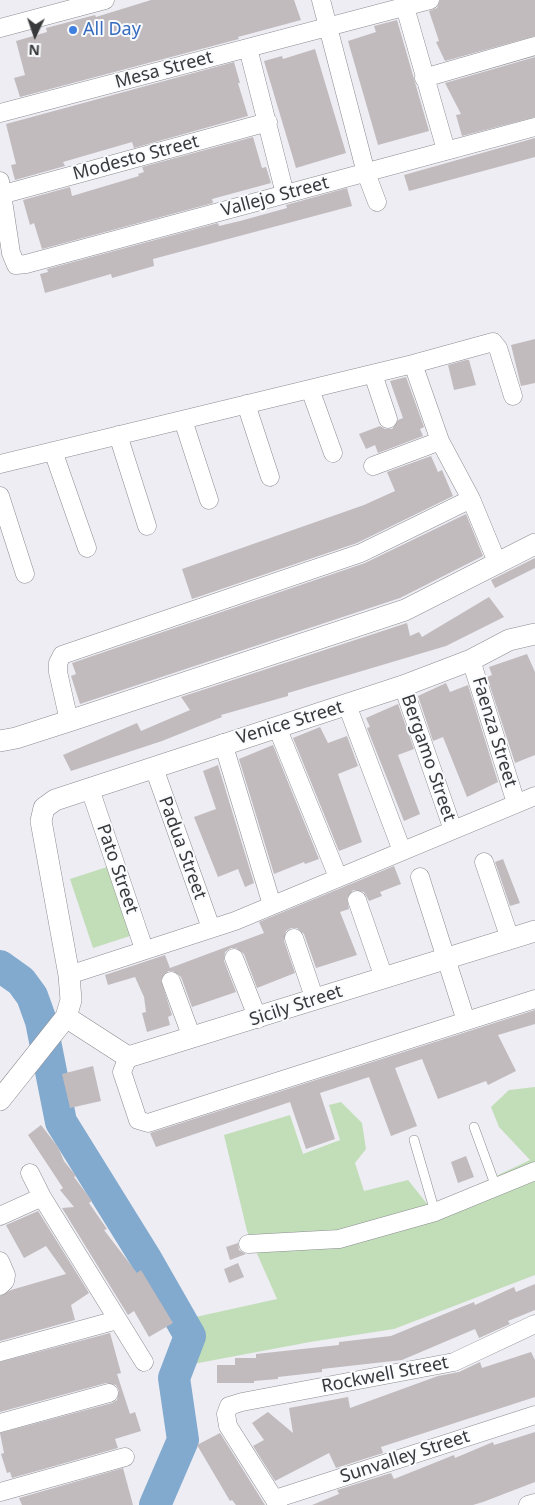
<!DOCTYPE html>
<html>
<head>
<meta charset="utf-8">
<style>
  body { margin:0 }
  #map { position:relative; width:535px; height:1505px; overflow:hidden; background:#ededf3; font-family:"Noto Sans",sans-serif }
  canvas { display:block }
  .north { position:absolute; left:10px; top:10px; width:50px; height:50px; -webkit-text-stroke:4px #fafbfe; paint-order:stroke; rotate:183deg; font-size:14px; font-weight:700; line-height:20px; text-align:center; color:#38393b }
  .north::after { content:''; display:block; margin:auto; width:18px; height:22px; background:#38393b; clip-path:polygon(50% 0,100% 100%,50% 72%,0 100%) }
</style>
</head>
<body>
<div id="map">
<canvas width="535" height="1505"></canvas>
<div class="north">N</div>
</div>
<script>
const ctx = document.querySelector('canvas').getContext('2d');
ctx.lineJoin = 'round';
function fill(path, color) {
  ctx.fillStyle = color;
  ctx.fill(path, 'evenodd');
}
function poly(rows) {
  const path = new Path2D();
  for (const r of rows) {
    path.moveTo(r[0], r[1]);
    for (let i = 2; i < r.length; i += 2) path.lineTo(r[i], r[i + 1]);
  }
  return path;
}
function trace(path, color, width, dash) {
  ctx.strokeStyle = color;
  ctx.lineWidth = width;
  ctx.lineCap = dash ? 'butt' : 'round';
  ctx.setLineDash(dash || []);
  ctx.stroke(path);
}
function label(font, color, halo, rows, align = 'center') {
  ctx.font = font + ' "Noto Sans",sans-serif';
  ctx.lineWidth = 4;
  ctx.setLineDash([]);
  ctx.textBaseline = 'middle';
  ctx.strokeStyle = halo;
  ctx.fillStyle = color;
  for (const [text, x, y, turn = 0] of rows) {
    ctx.save();
    ctx.translate(x, y);
    ctx.rotate((+turn || 0) * Math.PI / 180);
    ctx.textAlign = isNaN(turn) ? turn : align;
    if (halo) ctx.strokeText(text, 0, 0);
    ctx.fillText(text, 0, 0);
    ctx.restore();
  }
}
fill(poly([
  [110,866,133,935,93,948,70,879],
  [535,1087,535,1275,394,1329,310,1342,193,1364,191,1318,277,1299,247,1231,224,1135,290,1115,303,1154,340,1140,329,1105,341,1102,362,1123,366,1149,355,1163,364,1191,408,1180,428,1205,458,1194,530,1160,499,1127,491,1107,509,1090]
]), '#c2deb8');
trace(poly([
  [0,966,21,981,32,996,41,1021,61,1122,146,1259,190,1336,174,1378,183,1440,155,1505]
]), '#82a9ce', 32);
fill(poly([
  [151,0,294,0,301,20,238,37,239,39,20,97,14,78,25,75,16,41,47,32,46,28,95,15,96,17],
  [440,0,535,0,535,36,445,61,436,42,439,41,429,11,437,8],
  [397,20,429,131,378,145,348,41,376,32,374,26],
  [315,49,346,153,296,168,264,61,282,56,283,59],
  [535,57,535,117,462,136,456,115,461,114,445,83],
  [234,62,240,83,238,83,248,116,134,148,132,142,63,162,65,166,15,180,11,165,16,164,6,124],
  [253,137,262,168,266,167,271,183,212,199,213,203,42,249,34,223,30,225,23,200,70,187,72,196,139,176,138,174,144,172,142,167],
  [535,138,535,157,409,191,404,175],
  [347,188,352,206,153,259,154,266,112,278,111,274,45,293,40,274,48,272,47,269,218,223,219,226,240,221,287,208,286,205],
  [535,339,535,383,521,386,511,345],
  [466,360,469,360,476,385,454,390,448,365],
  [406,377,424,427,420,429,423,436,378,453,375,445,366,449,359,434,380,426,385,429,392,429,398,420,403,418,390,381],
  [431,456,438,472,442,470,453,496,357,543,192,599,182,569,364,505,395,491,387,472],
  [466,514,483,556,400,598,80,704,71,676,76,674,72,663,365,563],
  [535,558,535,568,495,588,491,580],
  [489,597,504,617,446,646,288,693,288,696,221,715,222,717,162,741,71,771,63,755,137,723,141,731,190,710,181,697,407,623,410,636,419,632,422,637],
  [527,654,535,672,535,755,515,763,487,677,492,675,489,667],
  [446,683,450,692,468,685,498,782,467,797,443,737,433,741,418,696],
  [398,704,414,749,398,755,420,814,404,821,367,728,370,727,366,718],
  [320,727,328,743,347,736,358,766,338,774,362,842,339,851,293,738],
  [273,745,319,859,305,864,304,862,274,874,239,759],
  [218,765,254,883,245,887,238,869,218,877,194,817,216,809,203,771],
  [503,859,520,903,510,906,495,862],
  [394,866,401,884,380,892,382,896,369,901,364,892,353,890,347,898,349,909,340,912,357,955,316,968,304,934,297,928,291,928,286,931,284,941,295,973,257,988,244,954,236,948,231,948,225,952,224,961,236,992,192,1007,181,977,173,971,168,971,161,980,172,1015,168,1017,170,1025,147,1032,142,1013,146,1012,144,997,135,977,108,985,105,975,165,955,170,968,264,933,259,922],
  [535,1010,535,1024,498,1035,516,1071,488,1085,486,1081,438,1099,422,1059,395,1068,417,1126,391,1136,369,1077,320,1093,335,1139,306,1149,290,1102,156,1147,150,1133],
  [93,1066,101,1101,70,1108,62,1074],
  [41,1125,58,1147,64,1161,76,1176,74,1177,92,1201,89,1203,107,1229,104,1230,137,1273,141,1270,173,1323,149,1337,134,1311,128,1315,62,1208,74,1207,60,1190,63,1188,28,1135],
  [466,1156,474,1177,458,1183,451,1162],
  [38,1211,89,1293,71,1305,75,1320,0,1341,0,1296,11,1290,66,1274,46,1246,24,1258,7,1227,6,1225],
  [238,1243,239,1250,246,1254,230,1260,226,1247],
  [238,1263,244,1277,229,1283,224,1269],
  [535,1284,535,1310,508,1321,510,1324,479,1338,475,1329,402,1360,322,1369,322,1372,278,1377,278,1379,254,1381,254,1383,217,1383,217,1365,235,1365,235,1358,256,1358,256,1354,339,1345,339,1342,391,1336,459,1308,474,1302,475,1305,514,1287,516,1292],
  [110,1333,121,1373,117,1374,130,1414,135,1412,141,1431,115,1439,118,1448,12,1478,10,1472,7,1473,1,1454,4,1453,0,1433,112,1403,117,1400,119,1391,116,1385,106,1383,0,1412,0,1362],
  [531,1352,535,1360,535,1397,381,1447,383,1453,336,1468,329,1453,275,1481,253,1446,264,1440,252,1423,268,1412,293,1433,289,1408,348,1397,350,1408,438,1376,459,1372,480,1362,482,1368],
  [535,1432,535,1482,483,1502,473,1505,312,1505,339,1494,337,1490,391,1473,394,1479,454,1455,455,1458,493,1442,494,1445],
  [220,1433,265,1505,236,1505,232,1500,230,1501,197,1445],
  [123,1468,133,1505,22,1505,19,1498]
]), '#c1bbbe');
const service = poly([
  [474,1127,496,1187],
  [414,1140,435,1212]
]);
const minor = poly([
  [321,0,366,173,377,202],
  [405,7,446,150],
  [0,28,105,0],
  [248,48,285,194],
  [424,78,535,46],
  [0,113,430,0],
  [0,181,11,253,16,265,26,264,535,127],
  [4,194,268,122],
  [413,364,493,342,498,348,513,396],
  [373,374,388,419],
  [310,389,333,453],
  [246,404,270,477],
  [183,420,209,500],
  [118,435,147,526],
  [53,451,87,548],
  [0,464,413,364,440,441,471,499,497,562],
  [373,466,440,441],
  [0,496,25,574],
  [471,660,516,803],
  [403,686,453,830],
  [347,705,402,851],
  [69,721,58,672,58,663,62,655,361,553,471,499],
  [277,727,338,877],
  [223,743,272,905],
  [154,768,211,928],
  [90,789,144,949],
  [484,862,510,939],
  [420,877,466,1021],
  [357,900,384,978],
  [294,938,315,1000],
  [234,958,258,1019],
  [69,975,235,921,535,796],
  [171,981,192,1038],
  [128,1057,122,1072,138,1120,148,1123,535,999],
  [30,1173,42,1197,144,1362],
  [0,1216,42,1197],
  [248,1244,339,1239,435,1212,535,1171],
  [0,1261,6,1275,5,1281,0,1286],
  [0,1352,117,1320],
  [0,1423,109,1393],
  [0,1492,125,1457],
  [275,1499,535,1415],
  [278,1505,228,1426,226,1414,229,1406,242,1402,454,1362,535,1324],
  [528,1505,535,1503]
]);
const tertiary = poly([
  [0,741,16,738,69,721,405,610,535,544],
  [66,1017,128,1057,535,931],
  [0,1100,66,1017,71,1000,69,975,41,821,44,808,55,800,403,686,471,660,509,640,535,634]
]);
trace(service, '#8b8c91', 10);
trace(minor, '#8b8c91', 19);
trace(tertiary, '#8b8c91', 22);
trace(service, '#fff', 9);
trace(minor, '#fff', 18);
trace(tertiary, '#fff', 21);
for (const [x, y, r, color] of [
  [73,30,5,"#3f7fe0"]
]) {
  const dot = new Path2D();
  dot.arc(x, y, r, 0, 2 * Math.PI);
  ctx.fillStyle = color;
  ctx.fill(dot);
  trace(dot, '#fafbfe', 2);
}
label('18px', '#366cbe', '#fafbfe', [
  ["All Day",83,30]
], 'left');
label('18px', '#38393b', '#fafbfe', [
  ["Mesa Street",164,70,-15],
  ["Modesto Street",136,158,-15],
  ["Vallejo Street",275,197,-15],
  ["Venice Street",290,723,-17],
  ["Faenza Street",494,732,73],
  ["Bergamo Street",428,758,71],
  ["Padua Street",182,848,70],
  ["Pato Street",117,869,71],
  ["Sicily Street",296,1006,-18],
  ["Rockwell Street",385,1375,-11],
  ["Sunvalley Street",405,1457,-18]
]);
</script>
</body>
</html>
